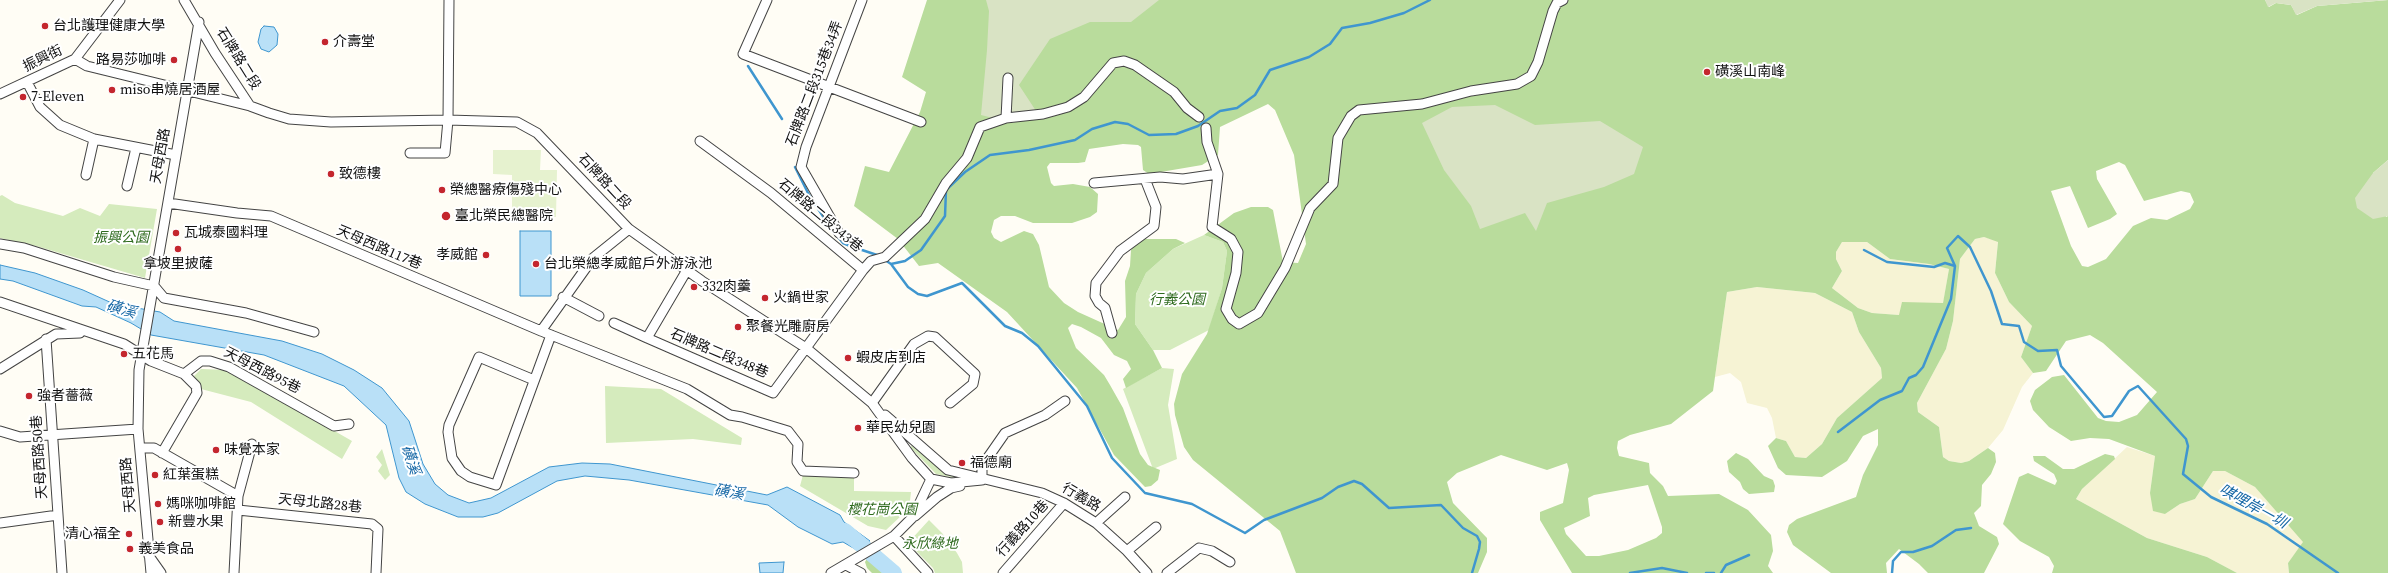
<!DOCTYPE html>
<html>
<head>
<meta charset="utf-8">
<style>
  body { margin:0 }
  canvas { display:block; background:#fffdf5 }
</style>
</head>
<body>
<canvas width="2388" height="573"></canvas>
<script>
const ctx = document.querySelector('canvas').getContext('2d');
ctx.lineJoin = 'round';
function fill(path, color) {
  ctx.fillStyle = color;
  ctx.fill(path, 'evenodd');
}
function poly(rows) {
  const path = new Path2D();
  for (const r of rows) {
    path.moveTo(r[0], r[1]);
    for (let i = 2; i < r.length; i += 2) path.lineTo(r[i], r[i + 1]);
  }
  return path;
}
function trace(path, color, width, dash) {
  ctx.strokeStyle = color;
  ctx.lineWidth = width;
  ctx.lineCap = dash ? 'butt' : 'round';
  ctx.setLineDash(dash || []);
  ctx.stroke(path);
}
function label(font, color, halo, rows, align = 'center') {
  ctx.font = font + ' "Source Serif 4","Noto Sans TC",serif';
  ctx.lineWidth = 4;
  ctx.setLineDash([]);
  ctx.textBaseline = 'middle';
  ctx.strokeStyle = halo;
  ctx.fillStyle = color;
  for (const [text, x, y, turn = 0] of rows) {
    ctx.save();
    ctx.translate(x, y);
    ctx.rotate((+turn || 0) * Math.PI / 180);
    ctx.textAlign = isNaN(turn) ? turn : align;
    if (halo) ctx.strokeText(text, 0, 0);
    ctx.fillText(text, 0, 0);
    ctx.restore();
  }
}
fill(poly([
  [1984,237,1998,241,1995,273,2009,302,2032,326,2021,357,2033,373,2022,387,2003,430,1988,448,1969,461,1961,463,1949,461,1943,457,1939,427,1918,412,1917,403,1946,349,1953,321,1960,259,1975,239],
  [1842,242,1867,242,1890,259,1929,264,1949,269,1943,304,1899,315,1872,313,1858,308,1832,288,1842,271,1836,259,1836,252],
  [1757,287,1815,293,1852,312,1859,332,1881,368,1882,378,1837,418,1822,444,1806,458,1795,457,1786,441,1776,438,1772,418,1767,408,1747,403,1741,382,1730,373,1715,377,1727,292],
  [2127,447,2155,456,2150,493,2165,514,2180,504,2195,499,2213,471,2225,471,2255,487,2304,542,2288,563,2289,573,2237,573,2207,557,2147,538,2076,499,2082,489]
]), '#f6f3d4');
fill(poly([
  [2,195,15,203,63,216,80,208,100,216,109,204,157,209,145,278,36,246,0,238,0,196],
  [1204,235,1223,242,1227,251,1222,288,1209,330,1170,350,1153,350,1135,324,1136,294,1146,273,1173,249],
  [1162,368,1174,369,1168,405,1177,459,1153,469,1123,389],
  [201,369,228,370,352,441,342,459,251,402,201,389,194,376],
  [605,386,661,389,742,438,741,445,693,439,606,443],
  [912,443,955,475,955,478,936,474,911,448],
  [382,449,390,475,385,480,378,471,382,465,376,457],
  [803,475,854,477,854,491,911,492,910,501,901,516,886,530,868,526,800,486],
  [929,520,942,533,957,553,962,562,963,573,935,573,933,568,908,543]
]), '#d5ebbd');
fill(poly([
  [927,0,2265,0,2269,7,2276,3,2291,5,2297,15,2317,6,2388,0,2388,160,2373,173,2386,217,2388,216,2388,573,2289,573,2288,563,2303,542,2255,487,2225,471,2213,471,2195,499,2180,504,2165,514,2153,511,2150,493,2155,456,2109,439,2090,438,2071,441,2049,427,2033,410,2030,401,2035,390,2052,377,2064,375,2098,418,2106,421,2119,422,2137,415,2157,392,2103,343,2090,335,2066,341,2046,371,2033,373,2021,357,2032,326,2009,302,1995,273,1998,242,1984,237,1975,239,1960,259,1953,321,1946,349,1917,403,1918,412,1939,427,1943,457,1949,461,1961,463,1969,461,1988,448,1995,453,1996,462,1991,474,1982,485,1981,506,1974,513,1979,526,1997,537,1999,544,1984,573,1928,573,1919,564,1899,549,1886,563,1887,573,1831,573,1793,545,1787,532,1789,525,1797,519,1856,497,1863,475,1878,445,1878,429,1863,436,1847,461,1822,477,1786,475,1778,468,1768,446,1776,438,1786,441,1795,457,1806,458,1822,444,1837,418,1882,378,1881,368,1859,332,1852,312,1815,293,1757,287,1727,292,1713,391,1671,424,1630,435,1618,441,1617,448,1619,456,1649,463,1650,473,1663,486,1668,496,1719,494,1748,510,1771,535,1773,551,1768,566,1773,573,1572,573,1540,520,1540,512,1563,503,1569,470,1567,463,1547,470,1501,455,1457,473,1447,482,1453,503,1487,538,1487,552,1478,573,1296,573,1280,531,1193,460,1184,447,1175,415,1174,404,1182,374,1207,334,1222,288,1227,251,1223,242,1204,235,1234,213,1251,207,1268,207,1273,210,1283,262,1298,263,1306,244,1294,155,1275,110,1268,104,1220,127,1218,155,1202,165,1149,174,1143,170,1141,147,1138,145,1123,144,1089,149,1085,162,1078,163,1050,163,1047,167,1051,183,1054,186,1073,184,1090,187,1098,194,1097,212,1090,217,1072,223,1033,223,1015,216,1001,216,994,220,991,232,994,238,1001,242,1024,231,1033,234,1039,245,1049,287,1064,303,1078,312,1118,330,1126,317,1125,281,1130,266,1131,250,1141,239,1176,239,1185,243,1173,249,1146,273,1136,294,1135,324,1153,350,1162,368,1126,388,1123,379,1131,369,1127,361,1114,355,1101,338,1081,327,1072,324,1068,328,1076,348,1104,375,1110,385,1123,408,1140,454,1148,465,1160,470,1158,480,1151,486,1145,487,1114,455,1077,388,1007,312,938,263,919,266,898,239,854,206,865,166,889,172,920,112,926,92,902,77],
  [2119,162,2125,165,2144,201,2181,191,2190,193,2194,202,2190,209,2167,220,2151,218,2133,226,2106,259,2088,267,2082,266,2071,246,2051,191,2070,186,2088,228,2110,219,2117,214,2097,179,2096,171],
  [1842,242,1867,242,1890,259,1929,264,1949,269,1943,303,1902,302,1899,315,1872,313,1858,308,1832,288,1842,271,1836,259,1836,252],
  [1648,485,1662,527,1662,533,1656,538,1628,550,1599,556,1586,556,1566,534,1564,528,1590,516,1588,498,1594,495],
  [1736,453,1748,459,1764,476,1773,480,1775,486,1774,492,1749,494,1743,489,1740,482,1729,472,1727,461],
  [2105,454,2114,456,2115,459,2082,489,2076,499,2147,538,2207,557,2237,573,2052,573,2054,566,2049,557,2020,541,2003,524,2019,477,2028,473,2055,485,2057,481,2054,474,2034,461,2033,456,2045,456,2063,469,2074,469],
  [881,552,888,559,900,573,872,573,867,568,865,562,868,557]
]), '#b9dc9c');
fill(poly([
  [986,0,1159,0,1131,22,1090,22,1050,39,1019,85,1038,114,1013,123,981,115,987,50,989,11],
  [2265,0,2388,0,2317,6,2296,15,2291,5,2276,3,2268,7],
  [1495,105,1535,125,1600,121,1643,147,1634,174,1604,187,1547,203,1536,231,1525,213,1480,229,1471,206,1444,170,1422,123,1452,107],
  [2388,160,2388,216,2373,219,2357,208,2355,198,2373,173]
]), '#d9e3c4');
fill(poly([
  [493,150,541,150,540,170,557,170,556,217,512,216,512,175,493,174]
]), '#e6f2cf');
const water = poly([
  [264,26,274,27,278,34,277,45,269,52,261,49,258,42,261,29,264,26],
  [520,231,551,231,551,296,520,296,520,231],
  [0,265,35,273,83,290,114,304,160,312,174,321,282,341,322,354,354,370,382,388,409,421,423,464,435,484,448,495,469,503,491,498,549,467,582,463,610,464,767,495,787,487,840,515,844,522,870,541,855,549,843,542,832,544,798,527,768,505,629,480,585,476,557,481,498,513,483,517,458,517,425,504,406,492,399,478,386,425,344,386,264,355,151,335,131,323,96,307,82,306,13,281,0,279,0,265],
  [784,562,783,573,760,573,759,563,784,562]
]);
fill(water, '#b9e0f7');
trace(water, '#3f96cf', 1);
trace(poly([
  [748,66,782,119],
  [795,167,809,195,834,233],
  [838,237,843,243,850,246,880,256],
  [1864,250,1887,262,1934,267,1945,263,1955,266,1947,248,1958,236,1970,247,1991,291,2002,324,2019,326,2024,342,2038,351,2057,350,2061,366,2104,417,2112,416,2129,391,2138,386,2186,439,2188,446,2183,474,2211,497,2267,524,2338,573],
  [885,260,891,264,908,287,918,294,927,296,962,283,1005,326,1022,333,1038,346,1087,406,1112,458,1145,493,1192,504,1245,533,1264,520,1322,498,1338,487,1354,481,1362,484,1389,508,1441,505,1463,528,1477,536,1480,542,1479,549,1472,573],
  [891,264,905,261,921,250,945,216,946,190,965,172,990,155,1029,150,1075,140,1092,129,1115,122,1128,124,1149,135,1176,134,1198,126,1220,111,1237,108,1255,95,1270,70,1309,57,1330,44,1342,28,1370,23,1404,13,1430,0],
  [1838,432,1880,400,1902,391,1909,378,1916,375,1923,367,1951,299,1955,266],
  [1630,573,1662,568,1687,573],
  [1706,573,1714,573],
  [1721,573,1726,565,1749,555],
  [1892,573,1893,561,1901,552,1913,552,1932,546,1956,530,1971,528]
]), '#3f96cf', 2.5);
trace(poly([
  [845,531,894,573]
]), '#b9e0f7', 16);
const minor = poly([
  [184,0,215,53,250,106,269,113,289,119,331,122,448,120,517,122,537,133,629,229,702,281,806,348,872,403,912,458,931,479,951,483,982,480],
  [767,0,743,54,921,122],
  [75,59,87,66,250,106],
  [27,82,40,107,60,125,94,139,176,155],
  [0,94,75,59,120,0],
  [1006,118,1008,78],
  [1206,128,1207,142,1218,174,1212,227,1231,239,1238,252,1236,273,1226,309,1232,319,1239,324,1258,313,1285,268,1310,208,1333,184,1338,138,1351,116,1359,110,1422,104,1471,91,1517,84,1531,76,1538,62,1553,11,1557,3,1563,0],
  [410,153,445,153,448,120,449,0],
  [86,175,94,139],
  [1094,183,1160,177,1183,179,1218,174],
  [127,186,136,148],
  [168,203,237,213,271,216,541,331,687,389,730,415,742,417,788,431,798,444,797,462,803,471,854,473],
  [845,237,839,233,801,167,806,147,862,0],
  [0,244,24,248,114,277,154,286,164,298,246,313,314,332],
  [863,270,871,261,885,257,925,219,946,183,967,158,980,127,1006,118,1043,114,1068,107,1084,97,1113,63,1124,61,1135,65,1174,92,1187,108,1199,117],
  [563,297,599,316],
  [0,302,124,344,151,361,184,374,201,361,210,361,229,367,334,426,349,424],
  [614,323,647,338,687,270],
  [541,331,593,258,629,229],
  [1112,333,1105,308,1099,303,1095,296,1096,283,1120,251,1154,226,1156,207,1145,179],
  [647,338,773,393,863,270,771,193,700,141],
  [46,339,62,573],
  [0,369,56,334,80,333],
  [534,380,479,357,449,425,448,432,452,458,461,471,470,477,496,485,551,335],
  [872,403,914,344,928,336,935,337,975,374,973,384,950,403],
  [885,415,948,470,1042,493,1064,503,1096,523,1127,551,1147,573],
  [0,431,20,437,138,429],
  [140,448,154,448,238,496],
  [162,453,197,393,196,386,184,374],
  [982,480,982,466,1005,433,1045,415,1065,401],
  [238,510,372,524,378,529,376,573],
  [915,516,937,497,951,488,960,486],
  [0,523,58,515],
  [1096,523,1125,497],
  [894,536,928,573],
  [1127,551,1156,527],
  [149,556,161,573],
  [846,565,861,573],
  [151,573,138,429,139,370,199,22],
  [234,573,238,496,252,444],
  [831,573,894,536,913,517,931,479],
  [1003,573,1064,503],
  [1167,573,1199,548,1212,551,1230,562]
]);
trace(minor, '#444', 11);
trace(minor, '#fff', 9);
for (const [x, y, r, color] of [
  [45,26,4,"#c4262e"],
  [325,42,4,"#c4262e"],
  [174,60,4,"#c4262e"],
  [1707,72,4,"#c4262e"],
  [112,90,4,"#c4262e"],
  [23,97,4,"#c4262e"],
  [331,174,4,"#c4262e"],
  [442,190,4,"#c4262e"],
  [446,216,5,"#c4262e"],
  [176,233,4,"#c4262e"],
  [178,249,4,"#c4262e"],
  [486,255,4,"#c4262e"],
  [536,264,4,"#c4262e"],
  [694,287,4,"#c4262e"],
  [765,298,4,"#c4262e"],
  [738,327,4,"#c4262e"],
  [124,354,4,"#c4262e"],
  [848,358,4,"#c4262e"],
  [29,396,4,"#c4262e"],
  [858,428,4,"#c4262e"],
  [216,450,4,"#c4262e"],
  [962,463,4,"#c4262e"],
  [155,475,4,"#c4262e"],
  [158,504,4,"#c4262e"],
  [160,522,4,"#c4262e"],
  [129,534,4,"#c4262e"],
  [130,549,4,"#c4262e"]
]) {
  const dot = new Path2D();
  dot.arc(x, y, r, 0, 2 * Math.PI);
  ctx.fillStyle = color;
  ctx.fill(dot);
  trace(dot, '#fff', 1.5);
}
label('14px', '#111', '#fff', [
  ["台北護理健康大學",53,26],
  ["介壽堂",333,42],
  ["路易莎咖啡",166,60,"right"],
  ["磺溪山南峰",1715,72],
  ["miso串燒居酒屋",120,90],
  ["7-Eleven",31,97],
  ["致德樓",339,174],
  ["榮總醫療傷殘中心",450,190],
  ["臺北榮民總醫院",455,216],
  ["瓦城泰國料理",184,233],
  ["孝威館",478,255,"right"],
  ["拿坡里披薩",178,264,"center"],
  ["台北榮總孝威館戶外游泳池",544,264],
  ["332肉羹",702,287],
  ["火鍋世家",773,298],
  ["聚餐光雕廚房",746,327],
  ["五花馬",132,354],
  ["蝦皮店到店",856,358],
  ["強者薔薇",37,396],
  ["華民幼兒園",866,428],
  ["味覺本家",224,450],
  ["福德廟",970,463],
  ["紅葉蛋糕",163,475],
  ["媽咪咖啡館",166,504],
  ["新豐水果",168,522],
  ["清心福全",121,534,"right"],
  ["義美食品",138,549]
], 'left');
label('14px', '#111', '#fff', [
  ["振興街",43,59,-26],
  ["石牌路二段",238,59,58],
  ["石牌路二段315巷34弄",815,84,-69],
  ["天母西路",161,156,-80],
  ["石牌路二段",604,182,47],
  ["石牌路二段343巷",820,216,40],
  ["天母西路117巷",379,248,23],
  ["石牌路二段348巷",719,354,23],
  ["天母西路95巷",262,371,27],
  ["天母西路50巷",40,457,-94],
  ["天母西路",129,485,-95],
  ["行義路",1081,498,30],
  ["天母北路28巷",320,504,6],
  ["行義路10巷",1023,529,-48]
]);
label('italic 14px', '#2f6b1f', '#fff', [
  ["振興公園",121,238],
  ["行義公園",1177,300],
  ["櫻花崗公園",882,510],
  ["永欣綠地",930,544]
]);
label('italic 15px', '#1768a6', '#fff', [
  ["磺溪",121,310,16],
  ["磺溪",410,460,72],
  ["磺溪",729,493,10],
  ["唭哩岸一圳",2253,507,29]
]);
</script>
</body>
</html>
